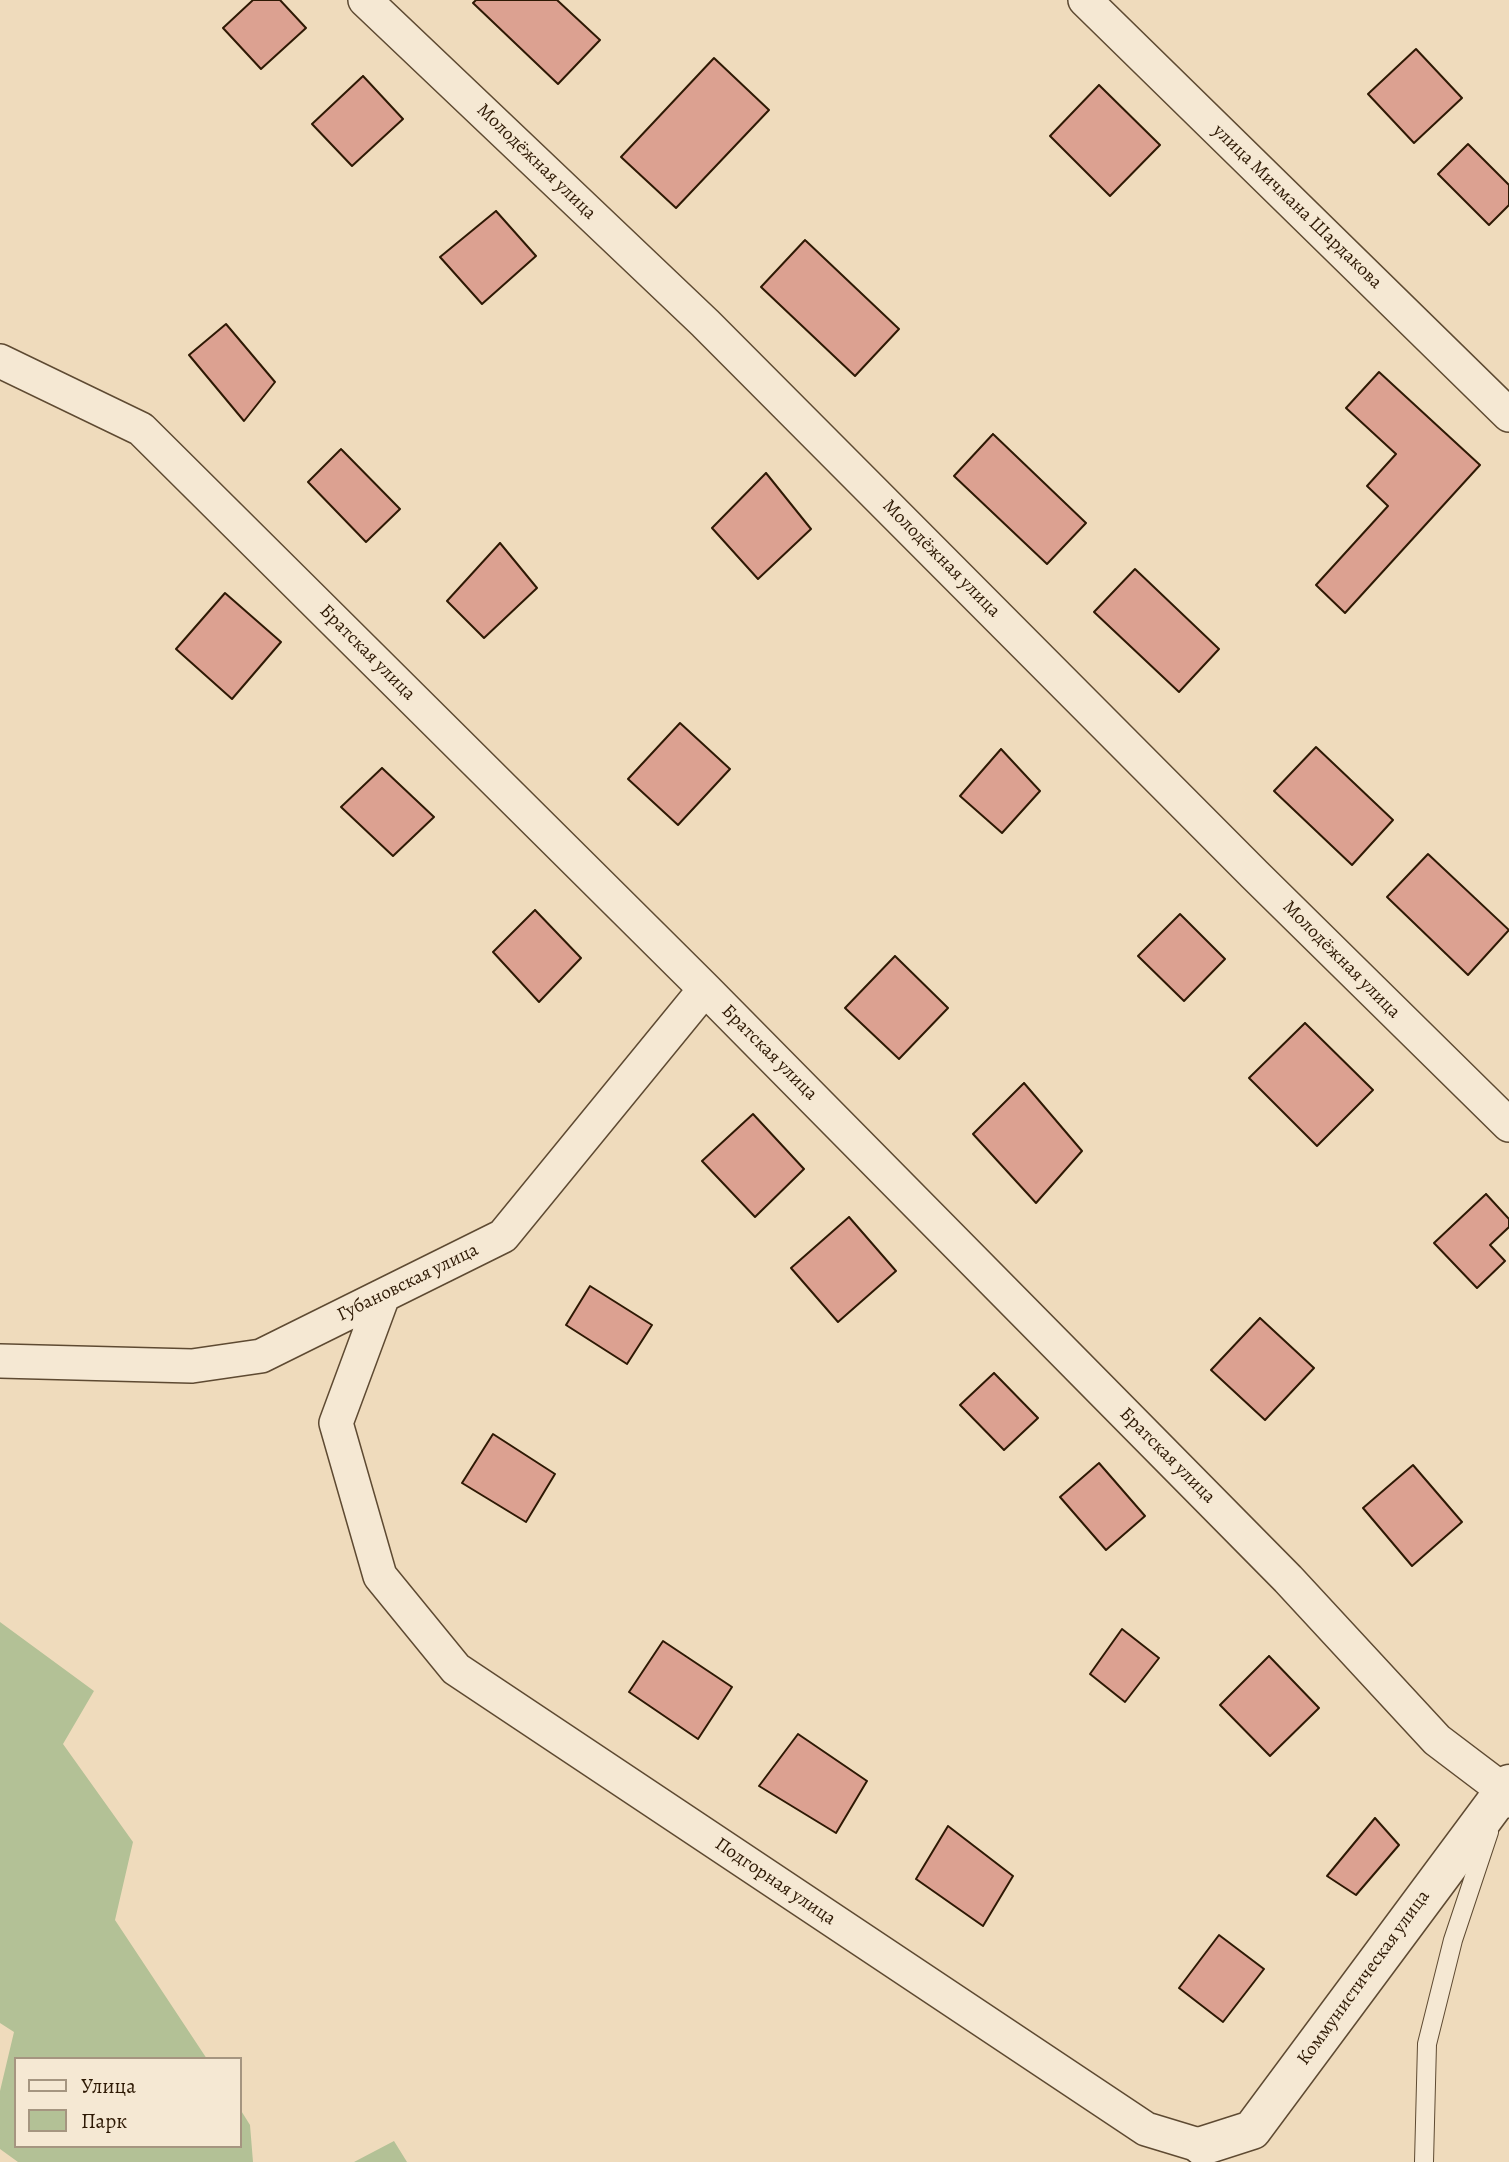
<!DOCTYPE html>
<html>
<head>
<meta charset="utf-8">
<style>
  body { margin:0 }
  #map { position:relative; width:1509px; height:2162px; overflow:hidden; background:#efdbbc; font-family:Alegreya,serif }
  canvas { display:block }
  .legend { position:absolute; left:14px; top:2057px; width:228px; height:91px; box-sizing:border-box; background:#f5e8d3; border:2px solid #a59580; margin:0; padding:9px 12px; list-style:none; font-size:21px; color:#2e1904 }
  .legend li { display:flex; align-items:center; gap:14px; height:35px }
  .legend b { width:35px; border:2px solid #a59580 }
</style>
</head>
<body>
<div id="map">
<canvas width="1509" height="2162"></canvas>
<ul class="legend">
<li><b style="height:9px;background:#f5e8d3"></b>Улица</li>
<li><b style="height:19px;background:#b3c196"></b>Парк</li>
</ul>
</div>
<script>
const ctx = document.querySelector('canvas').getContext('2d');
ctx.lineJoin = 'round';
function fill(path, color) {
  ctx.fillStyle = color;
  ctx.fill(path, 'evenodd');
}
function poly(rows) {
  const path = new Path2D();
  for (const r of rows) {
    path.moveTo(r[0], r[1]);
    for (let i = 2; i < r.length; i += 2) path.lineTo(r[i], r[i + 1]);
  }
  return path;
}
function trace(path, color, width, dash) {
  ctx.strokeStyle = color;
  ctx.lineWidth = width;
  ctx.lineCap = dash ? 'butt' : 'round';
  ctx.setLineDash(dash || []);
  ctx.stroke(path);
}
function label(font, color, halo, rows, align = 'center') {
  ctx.font = font + ' Alegreya,serif';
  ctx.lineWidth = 5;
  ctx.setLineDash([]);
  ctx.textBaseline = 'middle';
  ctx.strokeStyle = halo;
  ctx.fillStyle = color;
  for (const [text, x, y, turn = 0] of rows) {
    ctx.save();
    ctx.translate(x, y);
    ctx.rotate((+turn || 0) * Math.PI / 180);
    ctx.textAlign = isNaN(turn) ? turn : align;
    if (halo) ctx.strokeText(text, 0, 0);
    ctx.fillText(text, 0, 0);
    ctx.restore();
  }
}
fill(poly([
  [0,1622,94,1691,63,1744,133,1842,115,1920,207,2059,16,2059,16,2146,240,2146,240,2109,250,2125,253,2162,18,2162,0,2149,0,2091,14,2032,0,2023],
  [394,2141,407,2162,354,2162]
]), '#b3c196');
const building = poly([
  [253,0,280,0,306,28,261,69,223,28,253,0],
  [476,0,557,0,600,40,558,84,473,3,476,0],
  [1416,49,1462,98,1414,143,1368,94,1416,49],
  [714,58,769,110,676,208,621,157,714,58],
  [363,76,403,119,352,166,312,124,363,76],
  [1099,85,1160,145,1110,196,1050,136,1099,85],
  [1468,144,1509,185,1509,205,1489,225,1438,174,1468,144],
  [496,211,536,256,482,304,440,257,496,211],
  [805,240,899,329,855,376,761,287,805,240],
  [226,324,275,382,244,421,189,355,226,324],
  [1379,372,1480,465,1345,613,1316,585,1388,506,1367,486,1396,454,1346,408,1379,372],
  [993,434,1086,523,1047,564,954,476,993,434],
  [341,449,400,509,366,542,308,482,341,449],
  [766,473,811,529,758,579,712,528,766,473],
  [500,543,537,588,484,638,447,601,500,543],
  [1135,569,1219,649,1179,692,1094,612,1135,569],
  [225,593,281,642,232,699,176,649,225,593],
  [680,723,730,769,678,825,628,779,680,723],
  [1316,747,1393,820,1352,865,1274,791,1316,747],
  [1001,749,1040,791,1002,833,960,796,1001,749],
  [382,768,434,817,393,856,341,807,382,768],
  [1428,854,1509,930,1468,975,1387,897,1428,854],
  [535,910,581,958,539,1002,493,952,535,910],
  [1180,914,1225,959,1184,1001,1138,956,1180,914],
  [895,956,948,1008,899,1059,845,1008,895,956],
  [1305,1023,1373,1090,1317,1146,1249,1078,1305,1023],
  [1024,1083,1082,1151,1036,1203,973,1134,1024,1083],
  [753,1114,804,1169,755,1217,702,1161,753,1114],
  [1486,1194,1509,1219,1509,1227,1490,1245,1505,1261,1477,1288,1434,1243,1486,1194],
  [849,1217,896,1271,838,1322,791,1268,849,1217],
  [590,1286,652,1325,627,1364,566,1325,590,1286],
  [1260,1318,1314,1368,1265,1420,1211,1370,1260,1318],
  [994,1373,1038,1418,1004,1450,960,1405,994,1373],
  [493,1434,555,1474,526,1522,462,1483,493,1434],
  [1099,1463,1145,1516,1106,1550,1060,1497,1099,1463],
  [1413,1465,1462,1522,1412,1566,1363,1508,1413,1465],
  [1122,1629,1159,1658,1125,1702,1090,1674,1122,1629],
  [663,1641,732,1687,698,1739,629,1692,663,1641],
  [1269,1656,1319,1708,1270,1756,1220,1705,1269,1656],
  [798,1734,867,1781,836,1833,759,1786,798,1734],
  [1375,1818,1399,1845,1356,1895,1327,1876,1375,1818],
  [948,1826,1013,1876,983,1926,916,1879,948,1826],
  [1219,1935,1264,1969,1223,2022,1179,1988,1219,1935]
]);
fill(building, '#dca191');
trace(building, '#2e1904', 2);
const service = poly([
  [1424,2162,1427,2044,1453,1940,1489,1832]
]);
const minor = poly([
  [365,0,705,323,1255,875,1509,1125],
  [1085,0,1509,415],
  [0,361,141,429,705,989,1288,1579,1437,1740,1503,1790,1509,1801],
  [383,1296,336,1423,380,1576,456,1669,1146,2129,1202,2146],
  [0,1361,192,1366,261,1356,503,1236,705,989]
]);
const tertiary = poly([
  [1202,2146,1252,2130,1509,1784]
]);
trace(service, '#5e4a32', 20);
trace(minor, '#5e4a32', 36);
trace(tertiary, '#5e4a32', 41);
trace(service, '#f5e8d3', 18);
trace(minor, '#f5e8d3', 33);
trace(tertiary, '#f5e8d3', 38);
label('19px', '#2e1904', '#f5e8d3', [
  ["Молодёжная улица",536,162,44],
  ["улица Мичмана Шардакова",1297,207,44],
  ["Молодёжная улица",941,559,45],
  ["Братская улица",367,653,45],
  ["Молодёжная улица",1341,960,45],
  ["Братская улица",769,1053,45],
  ["Губановская улица",408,1283,-26],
  ["Братская улица",1167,1456,45],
  ["Подгорная улица",775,1882,34],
  ["Коммунистическая улица",1364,1978,-54]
]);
</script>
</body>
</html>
